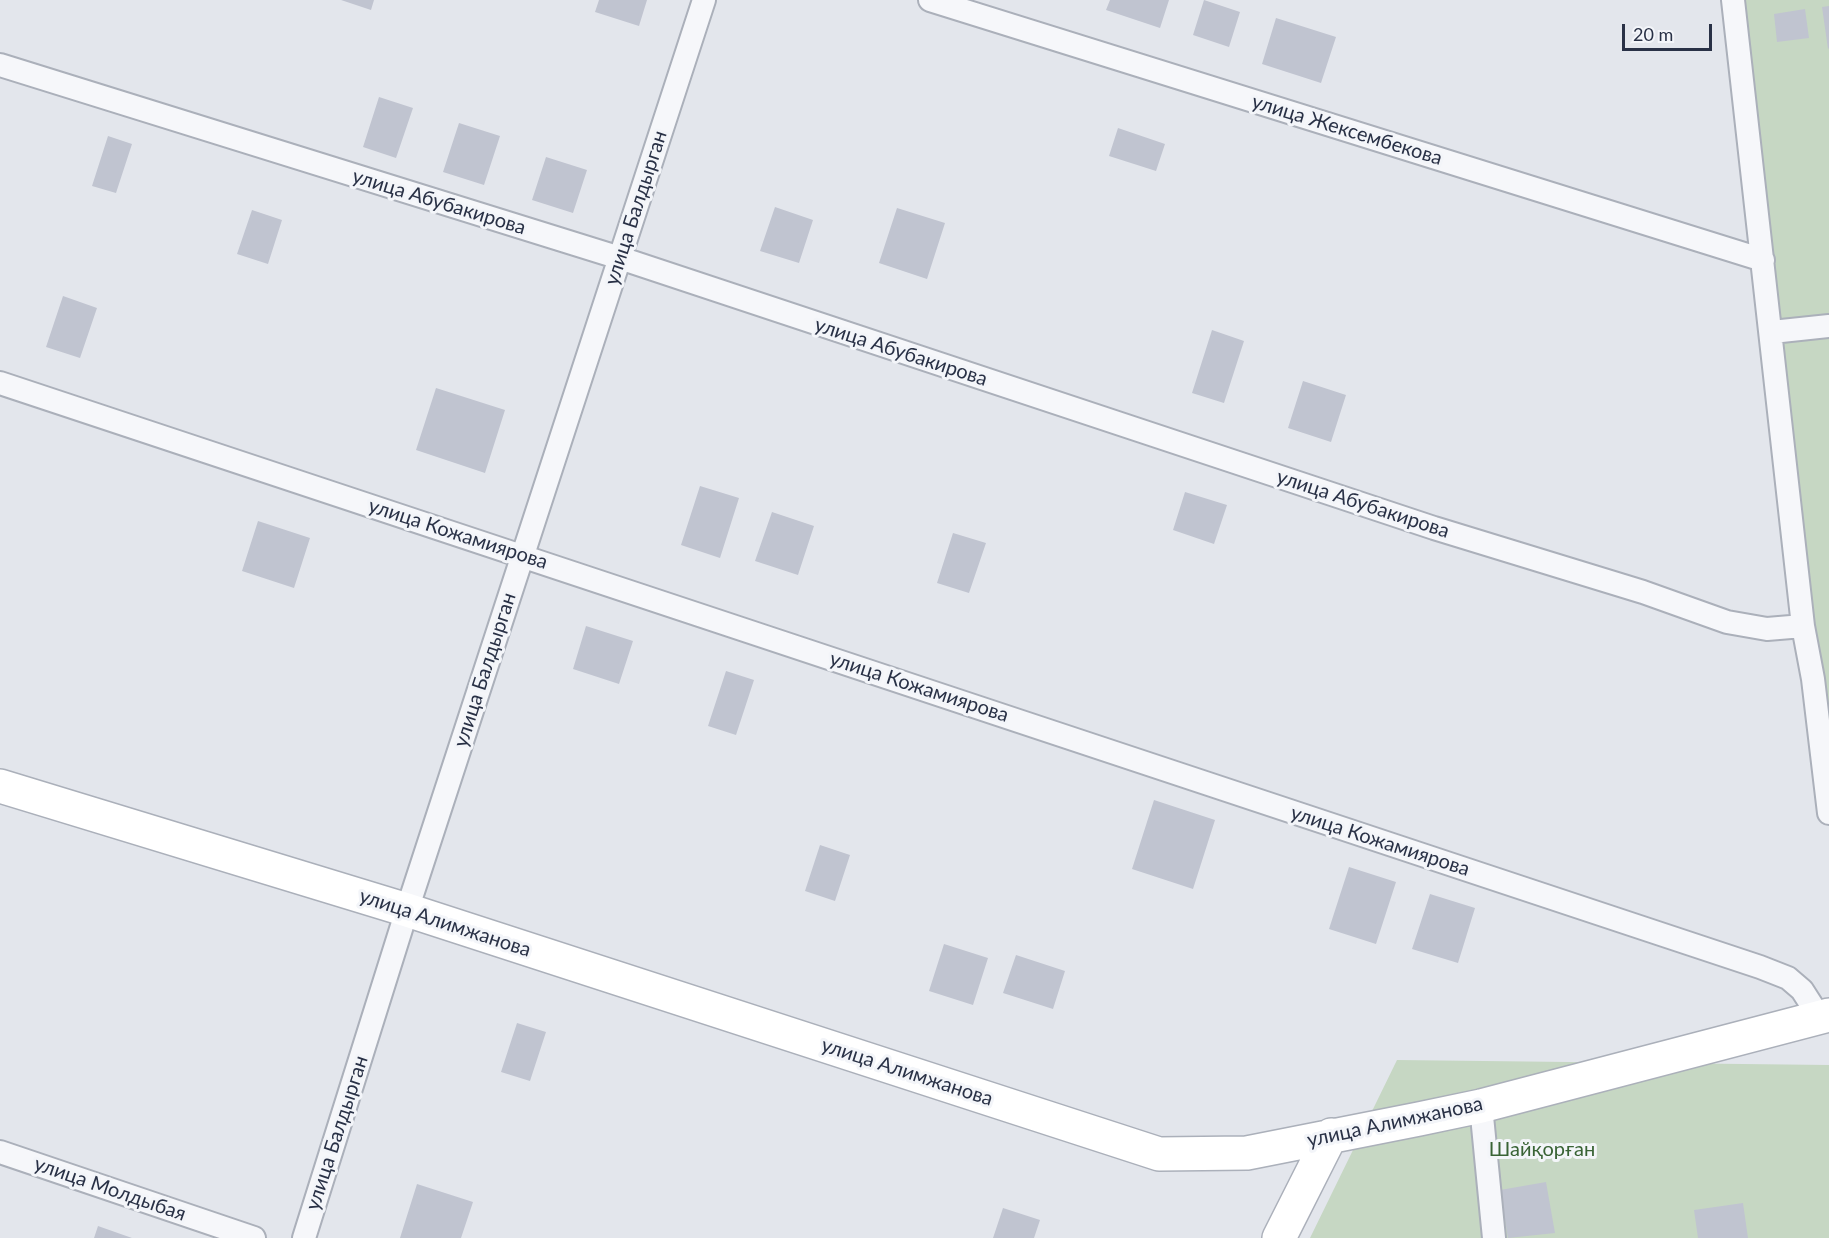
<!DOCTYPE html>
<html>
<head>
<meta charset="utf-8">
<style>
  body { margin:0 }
  #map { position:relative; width:1829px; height:1238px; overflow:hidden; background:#e3e6ec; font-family:Lato,sans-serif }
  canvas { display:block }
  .scale { position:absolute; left:1622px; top:24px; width:90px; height:27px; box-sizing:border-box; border:3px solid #293146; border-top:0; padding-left:8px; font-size:18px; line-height:21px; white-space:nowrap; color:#293146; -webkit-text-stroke:4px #f3f5f9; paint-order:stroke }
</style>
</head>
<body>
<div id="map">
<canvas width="1829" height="1238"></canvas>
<div class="scale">20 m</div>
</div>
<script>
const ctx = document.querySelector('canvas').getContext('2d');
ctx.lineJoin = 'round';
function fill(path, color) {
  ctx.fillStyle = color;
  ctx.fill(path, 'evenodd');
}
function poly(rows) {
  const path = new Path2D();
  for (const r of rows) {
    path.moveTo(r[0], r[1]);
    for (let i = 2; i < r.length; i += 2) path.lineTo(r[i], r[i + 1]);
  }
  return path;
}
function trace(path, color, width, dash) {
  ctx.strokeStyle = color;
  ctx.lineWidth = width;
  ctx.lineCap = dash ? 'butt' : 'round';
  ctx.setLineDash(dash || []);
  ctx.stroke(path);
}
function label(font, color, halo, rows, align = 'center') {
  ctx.font = font + ' Lato,sans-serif';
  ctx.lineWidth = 6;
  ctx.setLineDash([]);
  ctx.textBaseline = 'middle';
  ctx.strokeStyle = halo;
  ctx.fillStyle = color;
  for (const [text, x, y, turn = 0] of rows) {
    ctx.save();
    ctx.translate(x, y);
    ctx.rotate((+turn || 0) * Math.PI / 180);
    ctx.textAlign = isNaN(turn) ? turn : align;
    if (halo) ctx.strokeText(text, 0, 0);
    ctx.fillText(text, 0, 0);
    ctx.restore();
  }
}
fill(poly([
  [1723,0,1829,0,1829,774],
  [1397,1060,1829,1065,1829,1238,1310,1238]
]), '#c6d7c3');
fill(poly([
  [341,0,374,0,371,10],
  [599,0,647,0,639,26,595,12],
  [1110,0,1169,0,1160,28,1106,10],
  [1204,0,1240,12,1229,47,1193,35],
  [1829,6,1829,48,1828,49,1822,7],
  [1805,9,1809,38,1777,42,1774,14],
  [1276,18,1336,37,1321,83,1262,64],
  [379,97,413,108,396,158,363,147],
  [459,123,500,136,484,185,443,172],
  [1118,128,1165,144,1156,171,1109,156],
  [108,136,132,144,116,193,92,186],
  [546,157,587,170,573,213,532,200],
  [775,207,813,220,799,263,760,251],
  [897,208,945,223,927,279,879,263],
  [252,210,282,220,268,264,237,254],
  [63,296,97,308,80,358,46,347],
  [1212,330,1244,341,1224,403,1192,393],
  [1303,381,1346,395,1331,442,1288,428],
  [436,388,505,410,485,473,416,450],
  [700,486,739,498,720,558,681,545],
  [1185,492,1227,505,1214,544,1173,530],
  [772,512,814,526,798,575,755,561],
  [258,521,310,538,294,588,242,571],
  [953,533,986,543,969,593,937,583],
  [586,626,633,641,619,684,573,669],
  [726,671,754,680,736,735,708,726],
  [1154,800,1215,820,1193,889,1132,869],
  [820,845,850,855,835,901,805,891],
  [1349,867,1396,882,1376,944,1329,929],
  [1430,894,1475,908,1458,963,1412,949],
  [944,944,988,958,973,1005,929,991],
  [1016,955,1065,971,1053,1009,1003,993],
  [517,1023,546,1032,530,1081,501,1072],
  [1546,1182,1555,1233,1508,1238,1500,1190],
  [417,1184,473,1202,461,1238,400,1238],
  [1743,1203,1748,1238,1698,1238,1694,1210],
  [1003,1208,1040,1220,1034,1238,993,1238],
  [98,1226,132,1238,94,1238]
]), '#c0c4d0');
const street = poly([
  [930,0,1763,260],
  [1733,0,1803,626,1813,679,1829,813],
  [0,65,620,258,1434,528,1643,592,1727,622,1767,629,1803,626],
  [1772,332,1829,326],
  [0,383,1760,967,1788,978,1802,990,1820,1018],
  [1481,1106,1494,1238],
  [0,1152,254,1238],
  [304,1238,407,910,704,0]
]);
const secondary = poly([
  [0,786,407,910,1159,1154,1247,1153,1419,1119,1481,1106,1829,1015],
  [1279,1238,1331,1135]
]);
trace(street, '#abb0ba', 26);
trace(secondary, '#abb0ba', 36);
trace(street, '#f6f7fa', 22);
trace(secondary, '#fff', 33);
label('20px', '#293146', '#f3f5f9', [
  ["улица Жексембекова",1347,130,17],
  ["улица Абубакирова",439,202,17],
  ["улица Балдырган",636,208,-72],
  ["улица Абубакирова",901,352,18],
  ["улица Абубакирова",1363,504,18],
  ["улица Кожамиярова",458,534,18],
  ["улица Балдырган",485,670,-72],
  ["улица Кожамиярова",919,687,18],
  ["улица Кожамиярова",1380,841,18],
  ["улица Алимжанова",445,923,18],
  ["улица Алимжанова",907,1072,18],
  ["улица Алимжанова",1395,1122,-12],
  ["улица Балдырган",337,1133,-72],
  ["улица Молдыбая",110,1189,19]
]);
label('20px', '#396335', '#f3f5f9', [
  ["Шайқорған",1542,1150]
]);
</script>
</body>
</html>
